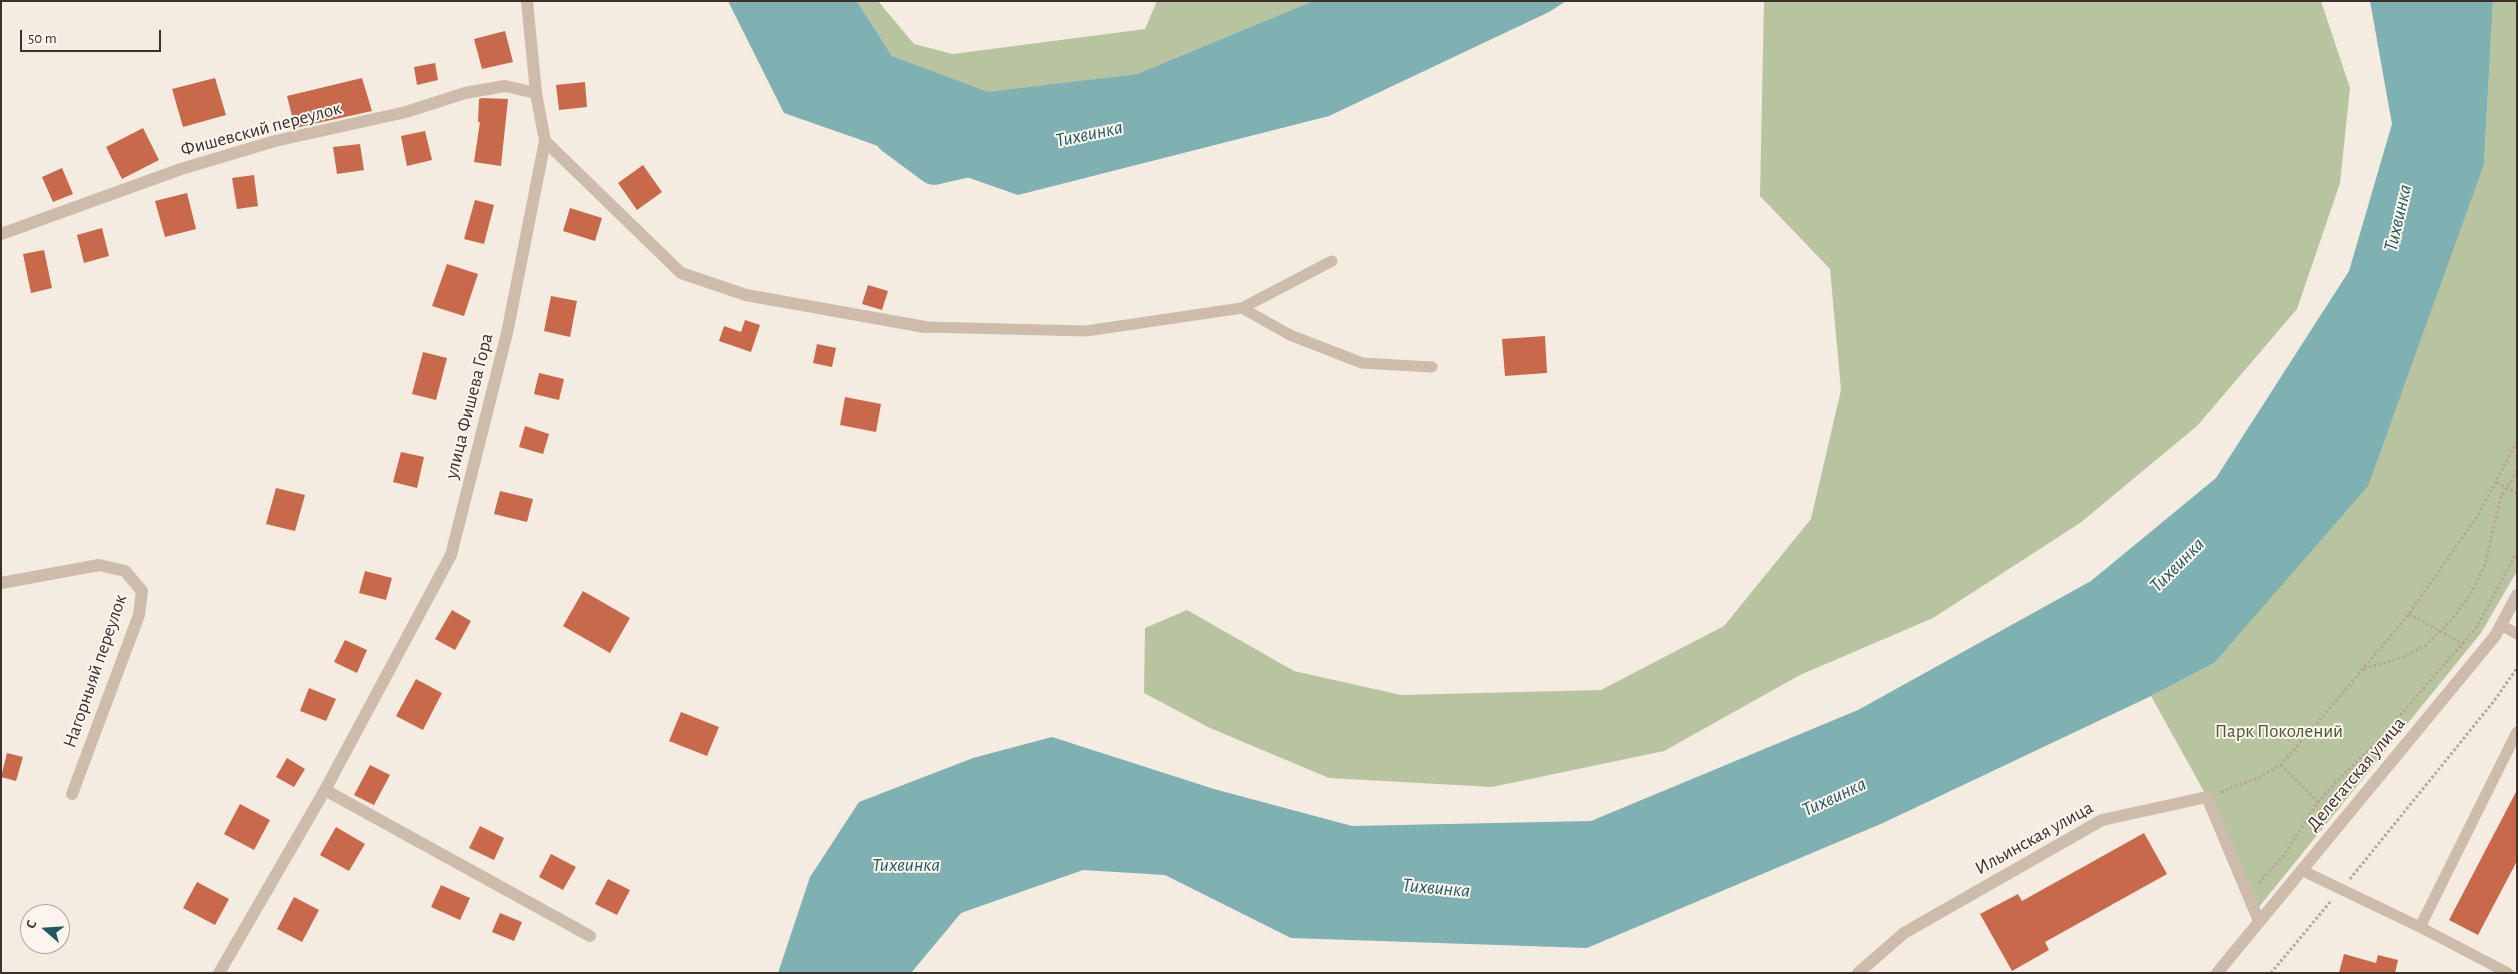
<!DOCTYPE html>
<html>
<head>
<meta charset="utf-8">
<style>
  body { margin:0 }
  #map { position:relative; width:2518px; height:974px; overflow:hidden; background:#f4ebe1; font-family:"Alegreya Sans",sans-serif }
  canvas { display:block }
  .frame { position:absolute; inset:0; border:2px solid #3b302b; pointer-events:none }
  .north { position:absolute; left:20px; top:904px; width:50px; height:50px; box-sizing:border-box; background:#fbf5ee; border:1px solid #aea6a0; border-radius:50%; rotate:289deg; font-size:14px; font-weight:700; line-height:20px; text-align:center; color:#3b302b }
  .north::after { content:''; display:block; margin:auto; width:18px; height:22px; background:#1f5a5e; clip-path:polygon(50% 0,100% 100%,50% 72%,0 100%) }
  .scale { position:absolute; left:20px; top:30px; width:141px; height:22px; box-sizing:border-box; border:2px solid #3b302b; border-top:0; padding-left:6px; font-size:15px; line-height:18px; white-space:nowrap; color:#3b302b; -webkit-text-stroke:4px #fbf5ee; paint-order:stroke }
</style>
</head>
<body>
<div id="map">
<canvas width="2518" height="974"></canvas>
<div class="frame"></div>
<div class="north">С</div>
<div class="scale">50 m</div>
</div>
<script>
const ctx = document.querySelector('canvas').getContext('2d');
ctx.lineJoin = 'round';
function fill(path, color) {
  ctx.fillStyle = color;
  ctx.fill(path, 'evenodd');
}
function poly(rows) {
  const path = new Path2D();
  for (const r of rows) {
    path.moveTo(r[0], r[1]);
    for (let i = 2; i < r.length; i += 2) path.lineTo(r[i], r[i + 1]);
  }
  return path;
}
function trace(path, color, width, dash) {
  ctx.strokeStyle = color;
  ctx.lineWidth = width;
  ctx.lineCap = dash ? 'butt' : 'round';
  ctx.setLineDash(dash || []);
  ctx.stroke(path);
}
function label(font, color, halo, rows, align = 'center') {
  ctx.font = font + ' "Alegreya Sans",sans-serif';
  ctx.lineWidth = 4;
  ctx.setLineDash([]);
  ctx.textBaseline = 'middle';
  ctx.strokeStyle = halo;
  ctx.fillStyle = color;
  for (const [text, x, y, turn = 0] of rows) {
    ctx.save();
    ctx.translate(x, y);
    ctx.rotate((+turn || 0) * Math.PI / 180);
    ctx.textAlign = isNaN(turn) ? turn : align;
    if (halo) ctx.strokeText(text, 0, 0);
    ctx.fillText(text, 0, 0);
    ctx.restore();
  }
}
fill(poly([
  [857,1,878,1,914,44,953,54,1145,29,1157,1,1313,1,1137,74,988,93,892,56],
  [1764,1,2321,1,2350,88,2340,183,2297,309,2197,426,2080,523,1933,618,1800,675,1664,751,1492,787,1329,778,1210,728,1144,693,1145,628,1187,610,1294,671,1401,695,1601,690,1724,626,1811,519,1841,390,1830,269,1760,196],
  [2493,1,2517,1,2517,571,2481,633,2254,913,2207,797,2151,696,2214,663,2484,164]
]), '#b8c4a0');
fill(poly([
  [728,1,857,1,892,56,988,92,1137,74,1313,1,1566,1,1549,12,1329,116,1018,195,784,113],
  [2370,1,2493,1,2484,164,2368,486,2214,663,2151,696,1883,823,1587,948,1291,938,1165,875,1083,870,961,913,911,973,778,973,810,877,859,802,973,758,1052,737,1214,789,1352,826,1591,821,1858,710,2091,581,2216,478,2349,271,2392,124]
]), '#7fb0b2');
trace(poly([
  [892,137,934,168,982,157]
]), '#7fb0b2', 34);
fill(poly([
  [505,31,513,62,482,69,474,39],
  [435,63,438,80,417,85,414,67],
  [215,78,226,115,183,127,172,89],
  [362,78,372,111,295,128,287,96],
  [585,82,587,107,559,110,556,85],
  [482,98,508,99,501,166,474,162,480,122,478,122,479,99],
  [143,128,159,160,122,179,106,147],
  [425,131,432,160,407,166,401,136],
  [360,144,364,170,337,174,333,147],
  [643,165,662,192,637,210,618,183],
  [62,168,73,194,53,202,42,177],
  [254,175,258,206,237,209,232,178],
  [187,193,196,229,165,237,155,201],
  [475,200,494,205,484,244,464,239],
  [570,208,602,218,595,241,563,231],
  [102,228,109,256,84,263,77,235],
  [44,250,52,288,31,293,23,254],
  [447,264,478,274,464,316,432,306],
  [868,285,888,291,882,310,862,304],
  [551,296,577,301,570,337,544,331],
  [745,320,760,325,751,352,719,341,724,326,741,332],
  [1545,336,1547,373,1505,376,1502,339],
  [817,344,836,348,832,367,813,363],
  [423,352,447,358,436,400,412,394],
  [539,373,564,379,559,400,534,394],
  [845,397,881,404,876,432,840,425],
  [525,426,549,434,543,454,519,447],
  [401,452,424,457,417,488,393,482],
  [276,488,305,495,295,531,266,524],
  [500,491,533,499,527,522,494,514],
  [365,571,392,578,386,600,359,593],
  [583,591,630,618,610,653,563,626],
  [452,610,471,621,455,650,435,639],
  [345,640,367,650,357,673,334,662],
  [416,679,442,693,423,730,396,716],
  [309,688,336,699,326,721,300,711],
  [681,712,719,727,707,756,669,741],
  [7,753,23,757,16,781,1,777],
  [287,758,305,769,294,787,276,777],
  [370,765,390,775,374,805,354,795],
  [2517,790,2517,861,2478,935,2449,920],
  [240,804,270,820,254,850,224,834],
  [480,826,504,838,494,860,469,848],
  [336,827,365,844,349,871,320,855],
  [2144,833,2167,874,2045,942,2049,950,2012,971,1980,914,2018,894,2022,901],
  [551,854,576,867,563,890,539,877],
  [608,879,630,890,617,915,595,904],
  [197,882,229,899,215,925,183,908],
  [441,885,470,898,460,920,431,907],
  [294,897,319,910,302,942,277,929],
  [500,913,522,922,514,941,492,932],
  [2344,954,2376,963,2378,955,2398,960,2395,973,2339,973]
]), '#c8694b');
trace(poly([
  [2497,483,2517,493],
  [2409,614,2463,644],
  [2364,669,2406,656,2426,645,2453,618,2472,592,2485,564,2501,497,2517,471],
  [2281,765,2318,802],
  [2221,792,2258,778,2281,765,2363,669,2409,614,2478,515,2517,442],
  [2350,879,2494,701,2517,668],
  [2259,883,2284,855,2318,802,2338,780,2378,741,2476,628,2517,552],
  [2271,973,2331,901]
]), '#b9a596', 3, [2.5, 2.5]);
trace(poly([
  [1242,308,1332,261],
  [925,327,1086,331,1242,308,1290,335,1362,363,1432,367],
  [2501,625,2517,634],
  [2301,870,2420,927],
  [2508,973,2420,927,2517,732]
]), '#cdbbac', 11);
trace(poly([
  [545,141,681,273,746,295,925,327],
  [1,234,181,169,275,141,406,112,465,93,505,86,536,93],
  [1,583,99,565,125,571,142,591,139,615,72,794],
  [325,790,590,936],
  [219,973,325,790,451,555,507,333,545,141,536,93,527,1],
  [1858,973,1904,933,2102,820,2207,797,2259,921]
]), '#cdbbac', 12);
trace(poly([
  [2217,973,2495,636,2517,595]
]), '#cdbbac', 12);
label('19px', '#3b302b', '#fbf5ee', [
  ["Фишевский переулок",261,129,-15],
  ["улица Фишева Гора",469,406,-76],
  ["Нагорныяй переулок",95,671,-71],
  ["Делегатская улица",2356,774,-50],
  ["Ильинская улица",2034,838,-29]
]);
label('19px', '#4a5a2e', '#fbf5ee', [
  ["Парк Поколений",2279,731]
]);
label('italic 20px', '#1f5a5e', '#fbf5ee', [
  ["Тихвинка",1089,134,-12],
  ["Тихвинка",2398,218,-77],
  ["Тихвинка",2177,565,-45],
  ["Тихвинка",1834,797,-25],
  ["Тихвинка",906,865],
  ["Тихвинка",1436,888,5]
]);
</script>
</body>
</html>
